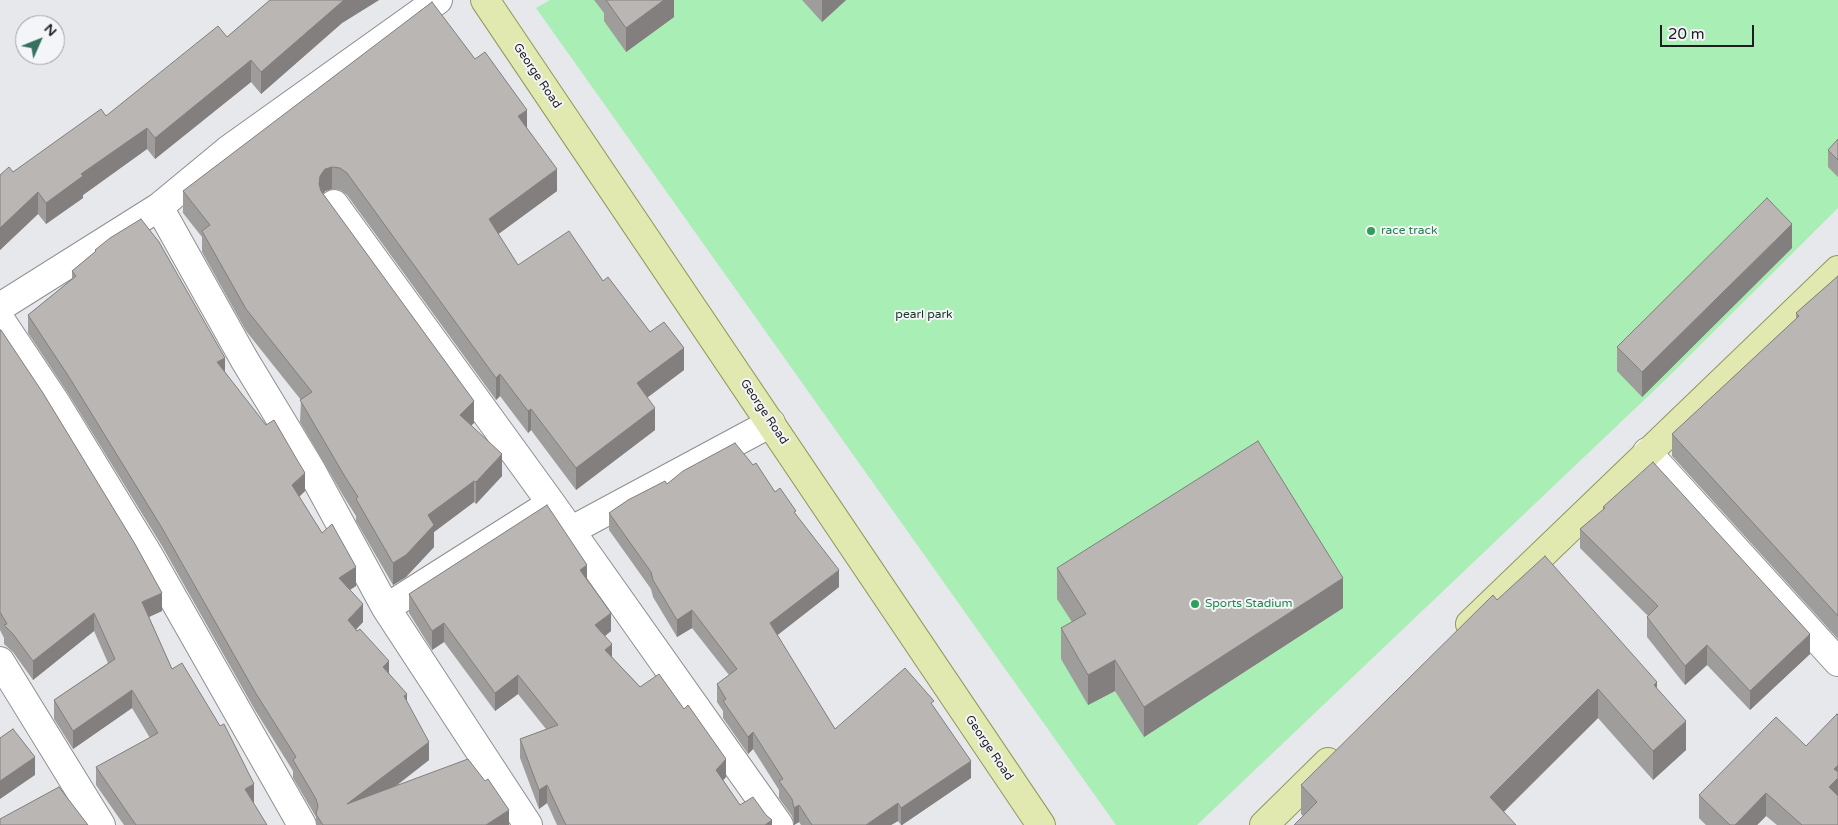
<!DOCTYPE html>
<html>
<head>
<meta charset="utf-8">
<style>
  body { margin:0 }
  #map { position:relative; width:1838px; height:825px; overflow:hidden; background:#e6e8eb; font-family:"Varela Round",sans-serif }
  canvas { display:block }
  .north { position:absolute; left:15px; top:15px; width:50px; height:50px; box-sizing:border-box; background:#f3f5f8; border:1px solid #9e9fa1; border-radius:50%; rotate:46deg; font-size:14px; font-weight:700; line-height:20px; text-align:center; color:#1e1e1f }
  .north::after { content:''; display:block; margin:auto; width:18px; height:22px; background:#35725e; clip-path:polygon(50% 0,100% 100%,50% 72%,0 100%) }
  .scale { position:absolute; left:1660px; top:25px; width:94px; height:22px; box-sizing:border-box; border:2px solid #1e1e1f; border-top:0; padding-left:6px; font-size:15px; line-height:18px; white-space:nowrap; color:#1e1e1f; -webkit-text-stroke:4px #f3f5f8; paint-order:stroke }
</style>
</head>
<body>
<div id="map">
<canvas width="1838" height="825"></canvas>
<div class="north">N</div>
<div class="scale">20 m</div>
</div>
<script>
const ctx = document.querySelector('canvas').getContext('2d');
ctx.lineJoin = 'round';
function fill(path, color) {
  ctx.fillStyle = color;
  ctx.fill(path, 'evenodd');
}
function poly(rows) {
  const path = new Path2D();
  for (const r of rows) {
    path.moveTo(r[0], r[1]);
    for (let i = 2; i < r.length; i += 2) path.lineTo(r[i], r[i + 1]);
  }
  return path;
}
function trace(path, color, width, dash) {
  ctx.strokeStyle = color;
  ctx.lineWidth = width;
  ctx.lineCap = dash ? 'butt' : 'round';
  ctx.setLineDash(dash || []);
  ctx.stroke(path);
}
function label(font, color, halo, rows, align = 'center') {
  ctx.font = font + ' "Varela Round",sans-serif';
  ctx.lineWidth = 4;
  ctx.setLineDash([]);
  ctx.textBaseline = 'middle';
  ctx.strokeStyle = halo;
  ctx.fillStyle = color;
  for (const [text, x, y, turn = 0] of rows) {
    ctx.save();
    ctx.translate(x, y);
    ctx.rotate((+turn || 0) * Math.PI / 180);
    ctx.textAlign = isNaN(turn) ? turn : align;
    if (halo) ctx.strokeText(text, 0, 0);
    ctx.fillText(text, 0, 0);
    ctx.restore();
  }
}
fill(poly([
  [550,0,1838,0,1838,208,1663,382,1197,825,1116,825,536,8]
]), '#a8eeb5');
const minor = poly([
  [334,204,551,503,779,825],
  [159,207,244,359,310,468,386,608,528,825],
  [0,307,159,207,228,150,438,0],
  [0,319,56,403,148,554,302,825],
  [1647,452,1838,662],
  [570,531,771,423],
  [386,608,539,511],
  [0,661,101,825]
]);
const major = poly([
  [485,0,1041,825],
  [1470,624,1838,270],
  [1264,825,1328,762]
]);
trace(minor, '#8d8f91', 30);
trace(major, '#91995b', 30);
trace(minor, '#fff', 28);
trace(major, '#e2e9b0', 28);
fill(poly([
  [270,0,379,0,342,23,261,94,251,82,155,159,147,149,83,195,83,198,46,224,38,214,0,250,0,175,13,172,106,116,227,37],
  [594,0,674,0,674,17,626,52,604,21,604,13],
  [802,0,846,0,822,22],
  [527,128,557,191,498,234,518,265,603,281,650,332,684,370,647,398,655,430,576,490,531,430,528,433,500,396,496,400,347,195,340,190,332,189,325,191,323,194,474,423,471,425,502,476,476,504,474,502,434,532,434,547,406,577,393,585,356,521,356,516,344,497,300,422,301,400,246,331,202,252,202,237,183,213,183,191],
  [1838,139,1838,177,1828,167,1828,150],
  [1792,248,1642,397,1617,371,1617,347],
  [95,250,225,372,305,491,299,497,322,533,356,586,349,590,363,622,356,629,389,673,407,702,429,760,395,787,509,825,316,825,316,817,293,778,293,771,255,710,162,546,69,395,28,333,28,315,72,279,72,271,95,252],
  [1838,276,1838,639,1672,456,1672,434,1796,319,1796,313],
  [0,330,162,611,149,617,172,669,254,802,253,803,267,825,124,825,96,785,96,767,150,738,132,708,73,749,54,719,54,700,108,663,94,631,33,680,13,652,4,644,4,638,0,630],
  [753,465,775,492,796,514,839,587,777,635,835,729,934,707,971,778,902,825,901,825,898,821,891,825,801,825,799,822,794,825,792,816,779,798,779,790,753,749,748,754,723,718,723,711,717,702,717,684,729,675,692,628,677,637,653,597,651,589,609,530,609,513,667,484],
  [1603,507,1810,654,1750,710,1707,665,1685,685,1647,637,1647,617,1648,616,1580,548,1580,529,1603,510],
  [1057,568,1343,608,1144,737,1115,691,1088,705,1061,659,1061,628,1072,622,1057,599],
  [587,581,611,631,605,636,612,657,726,777,723,780,740,805,772,825,557,825,547,803,539,809,520,758,520,739,546,729,518,694,495,711,444,642,432,650,409,613,409,594],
  [1497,600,1657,689,1686,750,1653,780,1598,718,1504,812,1303,816,1301,814,1301,785],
  [1776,717,1838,825,1777,825,1766,816,1757,825,1706,825,1699,818,1699,795]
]), '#9f9d9b');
fill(poly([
  [344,0,379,0,342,23,261,94,261,72],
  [664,0,674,0,674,17,626,52,626,28],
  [822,0,846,0,822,22],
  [251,60,251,82,155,159,155,138],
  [527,110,527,132,518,116],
  [147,128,147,149,83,195,83,198,46,224,46,203,81,174],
  [332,167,332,189,325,191,320,198,319,184,320,176,325,169],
  [557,169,557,191,489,241,489,219],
  [38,192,38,214,0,250,0,228],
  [1792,224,1792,248,1642,397,1642,372],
  [684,348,684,370,637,405,637,383],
  [225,358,225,376,217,362],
  [500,374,500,396,496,400,496,378],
  [474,401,474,423,460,436,460,415],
  [655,408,655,430,576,490,576,468],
  [531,409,531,430,528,433,528,411],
  [502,454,502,476,476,504,476,482],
  [305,473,305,491,292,503,292,485],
  [474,481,474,502,434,532,434,547,406,577,393,585,393,563,428,515],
  [587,565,587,583,580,570],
  [356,567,356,586,339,597,339,578],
  [839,570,839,587,770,641,770,623],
  [1343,578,1343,608,1144,737,1144,707],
  [162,593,162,611,142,620,142,602],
  [363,604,363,622,348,638,348,620],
  [692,610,692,628,677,637,677,620],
  [94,613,94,631,33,680,33,661],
  [611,613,611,631,595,644,595,625],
  [444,623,444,642,432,650,432,631],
  [1810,634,1810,654,1750,710,1750,691],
  [612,644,612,663,605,650],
  [1707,645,1707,665,1685,685,1685,666],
  [1115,660,1115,691,1088,705,1088,675],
  [389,661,389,680,383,667],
  [518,675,518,694,495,711,495,693],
  [1657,682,1657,711,1654,685],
  [1598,689,1598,718,1490,825,1490,797],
  [132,690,132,708,73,749,73,731],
  [407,694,407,712,404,696],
  [1686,721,1686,750,1653,780,1653,751],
  [753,732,753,749,748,754,748,737],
  [429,742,429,760,347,823,347,804],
  [35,757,35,775,0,799,0,781],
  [726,759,726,777,716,788,716,770],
  [971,761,971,778,902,825,901,825,901,808],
  [1838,765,1838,801,1829,787,1834,769],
  [254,784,254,802,245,807,245,789],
  [547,785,547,803,539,809,539,790],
  [1766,793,1766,816,1757,825,1735,825],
  [898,803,898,821,891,825,866,825],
  [799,805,799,822,794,825,794,808],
  [509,810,509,825,486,825],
  [772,820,772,825,765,825]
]), '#827f7e');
const building = poly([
  [270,0,344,0,261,72,251,60,155,138,147,128,81,174,83,176,46,203,38,192,0,228,0,175,9,167,13,172,101,109,106,116,218,26,227,37,270,0],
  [606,0,664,0,626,28,606,0],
  [432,2,475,59,485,52,527,110,518,116,557,169,489,219,518,265,569,231,603,281,608,277,650,332,664,322,684,348,637,383,655,408,576,468,531,409,528,411,500,374,496,378,347,173,340,168,332,167,325,169,320,176,319,184,321,191,474,401,460,415,502,454,476,482,474,481,428,515,434,525,406,555,393,563,356,499,358,497,344,475,300,400,312,392,246,309,202,231,210,225,183,191,432,2],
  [1838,139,1838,160,1828,150,1838,139],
  [1767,198,1792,224,1642,372,1617,347,1767,198],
  [141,219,159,242,225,358,217,362,266,425,274,420,296,458,305,473,292,485,322,533,332,524,356,567,339,578,363,604,348,620,357,631,360,629,389,661,383,667,407,694,404,696,429,742,347,804,468,759,485,781,488,779,509,810,486,825,323,825,316,814,318,806,316,799,293,760,296,757,255,692,162,528,69,377,28,315,76,276,72,271,96,251,95,250,110,238,141,219],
  [1838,276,1838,616,1672,434,1799,316,1796,313,1838,276],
  [0,330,1,330,43,393,135,544,162,593,142,602,172,669,182,663,220,726,224,724,254,784,245,789,267,825,136,825,96,767,158,733,132,690,73,731,54,700,115,659,94,613,33,661,13,634,4,625,7,624,0,612,0,330],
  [1258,441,1343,578,1144,707,1115,660,1088,675,1061,628,1086,614,1057,568,1258,441],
  [735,443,753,465,756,463,775,492,780,488,796,511,794,512,839,570,770,623,835,729,905,668,934,701,931,703,971,761,901,808,898,803,866,825,812,825,799,805,794,808,792,799,779,781,783,779,753,732,748,737,723,701,726,699,717,684,737,669,692,610,677,620,653,580,651,572,609,513,628,500,665,481,667,484,683,471,735,443],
  [1653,462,1810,634,1750,691,1707,645,1685,666,1647,617,1658,606,1580,529,1605,508,1603,507,1653,462],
  [547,505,587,565,580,570,611,613,595,625,612,644,605,650,640,687,659,674,684,709,688,705,726,759,716,770,740,805,753,797,766,815,772,820,765,825,566,825,561,815,547,785,539,790,520,739,558,725,518,675,495,693,444,623,432,631,409,594,547,505],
  [1545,556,1657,682,1654,685,1686,721,1653,751,1598,689,1490,797,1516,825,1294,825,1317,802,1301,785,1493,595,1497,600,1545,556],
  [1837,714,1838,715,1838,765,1834,769,1838,772,1838,778,1829,787,1838,796,1838,825,1802,825,1766,793,1735,825,1730,825,1699,795,1776,717,1806,746,1837,714],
  [13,729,35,757,0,781,0,738,13,729],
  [59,787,88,825,0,825,0,819,59,787]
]);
fill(building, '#b9b6b4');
trace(building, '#827f7e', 1);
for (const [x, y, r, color] of [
  [1371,231,5,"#2e9e5b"],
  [1195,604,5,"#2e9e5b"]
]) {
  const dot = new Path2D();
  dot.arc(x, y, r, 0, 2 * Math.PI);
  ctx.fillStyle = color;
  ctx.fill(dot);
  trace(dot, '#f3f5f8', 2);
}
label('12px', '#1e1e1f', '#f3f5f8', [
  ["George Road",537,76,56],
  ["George Road",764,412,56],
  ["George Road",989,748,56]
]);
label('12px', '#27864d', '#f3f5f8', [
  ["race track",1381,231],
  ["Sports Stadium",1205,604]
], 'left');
label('12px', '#16391f', '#f3f5f8', [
  ["pearl park",924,315]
]);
</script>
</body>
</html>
